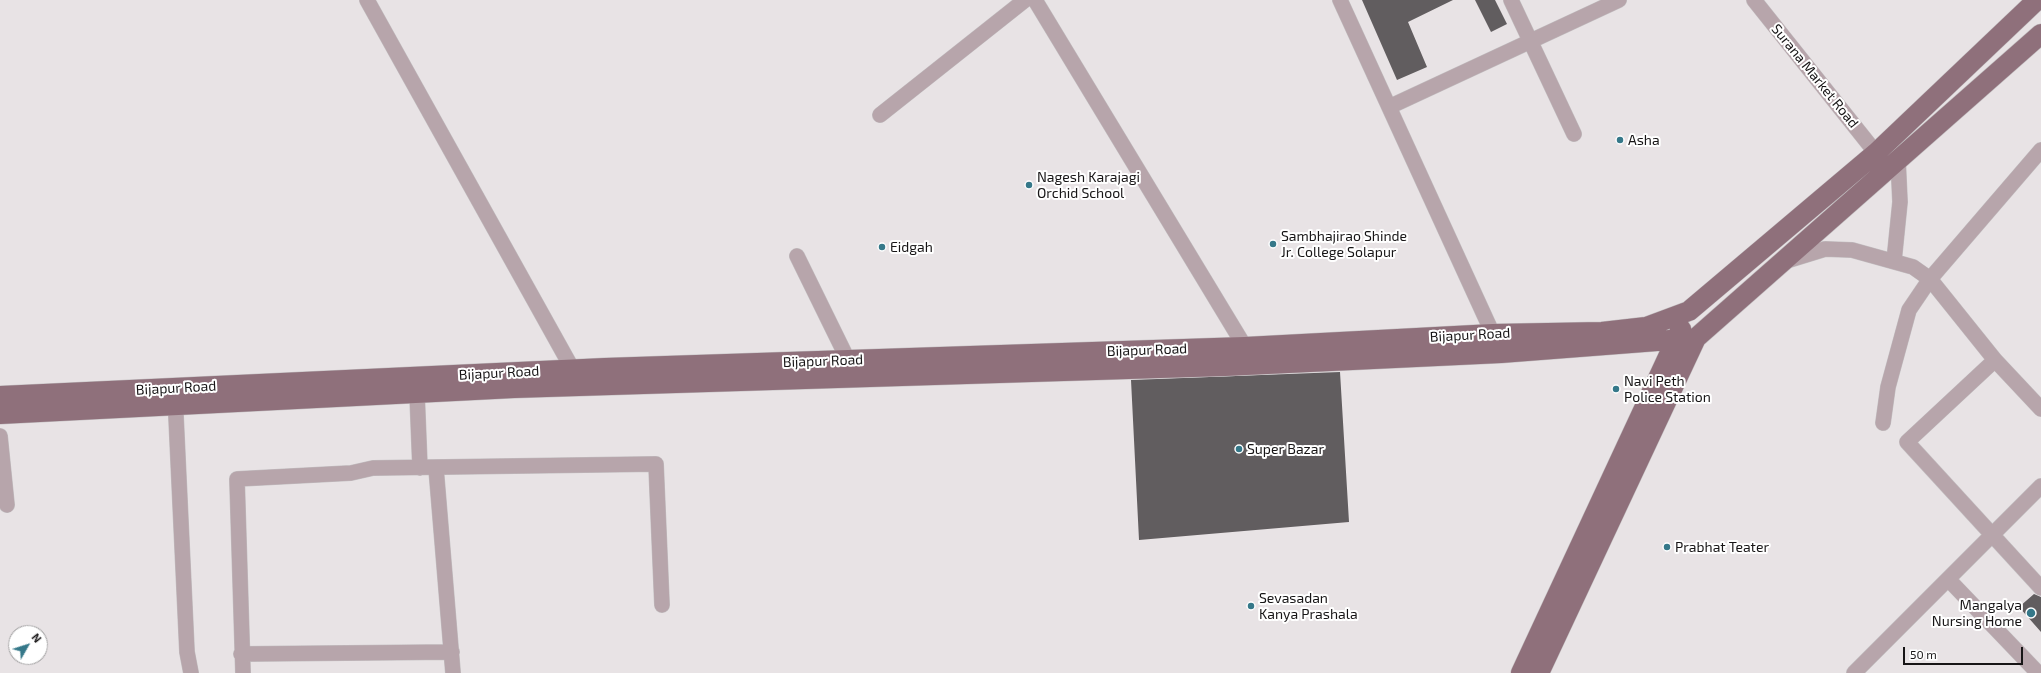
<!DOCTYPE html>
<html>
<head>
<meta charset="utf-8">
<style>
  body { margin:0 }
  #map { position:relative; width:2041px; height:673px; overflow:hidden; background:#e8e3e5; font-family:"Exo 2",sans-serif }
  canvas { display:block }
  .north { position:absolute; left:8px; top:625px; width:40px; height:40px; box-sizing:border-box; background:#fff; border:1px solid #a2a1a2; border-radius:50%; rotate:51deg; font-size:11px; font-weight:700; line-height:16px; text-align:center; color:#171516 }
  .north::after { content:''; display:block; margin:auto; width:14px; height:18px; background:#357889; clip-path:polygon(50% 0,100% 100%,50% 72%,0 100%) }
  .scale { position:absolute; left:1903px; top:647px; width:120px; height:18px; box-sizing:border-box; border:2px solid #171516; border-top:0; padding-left:5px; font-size:12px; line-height:14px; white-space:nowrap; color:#171516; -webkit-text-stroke:3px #fff; paint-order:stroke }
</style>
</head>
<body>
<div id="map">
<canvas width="2041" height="673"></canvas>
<div class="north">N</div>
<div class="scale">50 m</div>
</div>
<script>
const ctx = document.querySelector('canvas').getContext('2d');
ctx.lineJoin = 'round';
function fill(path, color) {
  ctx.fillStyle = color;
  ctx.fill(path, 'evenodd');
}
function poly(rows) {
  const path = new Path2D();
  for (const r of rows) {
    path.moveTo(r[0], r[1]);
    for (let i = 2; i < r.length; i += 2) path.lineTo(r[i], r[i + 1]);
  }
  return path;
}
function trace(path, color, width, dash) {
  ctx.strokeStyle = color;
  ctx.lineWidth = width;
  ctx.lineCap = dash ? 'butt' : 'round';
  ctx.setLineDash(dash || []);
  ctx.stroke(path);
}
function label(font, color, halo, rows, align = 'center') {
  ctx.font = font + ' "Exo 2",sans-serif';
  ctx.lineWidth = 4;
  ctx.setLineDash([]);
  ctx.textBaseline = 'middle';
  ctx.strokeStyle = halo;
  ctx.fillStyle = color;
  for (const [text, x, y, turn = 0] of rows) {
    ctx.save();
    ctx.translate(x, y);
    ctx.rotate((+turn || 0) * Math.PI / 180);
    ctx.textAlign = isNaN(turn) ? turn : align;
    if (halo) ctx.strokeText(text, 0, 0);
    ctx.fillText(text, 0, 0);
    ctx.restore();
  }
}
fill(poly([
  [1362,0,1453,0,1408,22,1427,67,1397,80],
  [1475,0,1495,0,1507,24,1491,32],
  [1340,372,1349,522,1139,540,1131,380],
  [2034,594,2041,597,2041,632,2019,607]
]), '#615d5f');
const minor = poly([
  [367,0,573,370],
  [1035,0,1245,347,1246,357],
  [1340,0,1497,343],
  [1511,0,1574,134],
  [1754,0,1876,153],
  [1389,107,1619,0],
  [880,115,1025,0],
  [797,256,848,360],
  [1786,261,1825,249,1852,250,1913,267,1930,279,1995,360,2041,409],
  [1894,261,1900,202,1898,159],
  [1995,360,1907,442,2041,588],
  [417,393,420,468],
  [175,395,187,652,191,673],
  [1883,423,1888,387,1909,310,1930,279,2041,150],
  [0,436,7,505],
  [436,468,453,673],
  [1948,579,2038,673],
  [241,654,452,652],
  [243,673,237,479,351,473,373,468,656,464,662,605],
  [1854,673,2041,486]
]);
const major = poly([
  [0,396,605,368,1245,347,1493,334,1602,332,1646,327,1689,311,1876,153,2037,0],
  [0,414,514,388,1225,366,1501,353,1696,338],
  [1521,673,1681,329],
  [1539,673,1696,338,2041,34]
]);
trace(minor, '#c2bec0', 16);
trace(major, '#c2bec0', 21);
trace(minor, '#b7a5ab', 15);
trace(major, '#8f707b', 20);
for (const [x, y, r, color] of [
  [1620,140,4,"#357889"],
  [1029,185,4,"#357889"],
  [1273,244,4,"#357889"],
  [882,247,4,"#357889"],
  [1616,389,4,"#357889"],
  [1239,449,4,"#357889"],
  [1667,547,4,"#357889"],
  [1251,606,4,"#357889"],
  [2031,613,5,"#357889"]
]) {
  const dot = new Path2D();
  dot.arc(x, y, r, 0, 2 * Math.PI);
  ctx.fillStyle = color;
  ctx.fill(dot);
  trace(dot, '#fff', 1.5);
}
label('14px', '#171516', '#fff', [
  ["Surana Market Road",1815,76,51],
  ["Bijapur Road",1470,335,-3],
  ["Bijapur Road",1147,350,-2],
  ["Bijapur Road",823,361,-2],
  ["Bijapur Road",499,373,-3],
  ["Bijapur Road",176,388,-3]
]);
label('14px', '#171516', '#fff', [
  ["Asha",1628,140],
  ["Nagesh Karajagi",1037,177],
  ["Orchid School",1037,193],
  ["Sambhajirao Shinde",1281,236],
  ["Jr. College Solapur",1281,252],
  ["Eidgah",890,247],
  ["Navi Peth",1624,381],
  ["Police Station",1624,397],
  ["Super Bazar",1247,449],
  ["Prabhat Teater",1675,547],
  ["Sevasadan",1259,598],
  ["Kanya Prashala",1259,614],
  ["Mangalya",2022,605,"right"],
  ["Nursing Home",2022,621,"right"]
], 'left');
</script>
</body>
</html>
